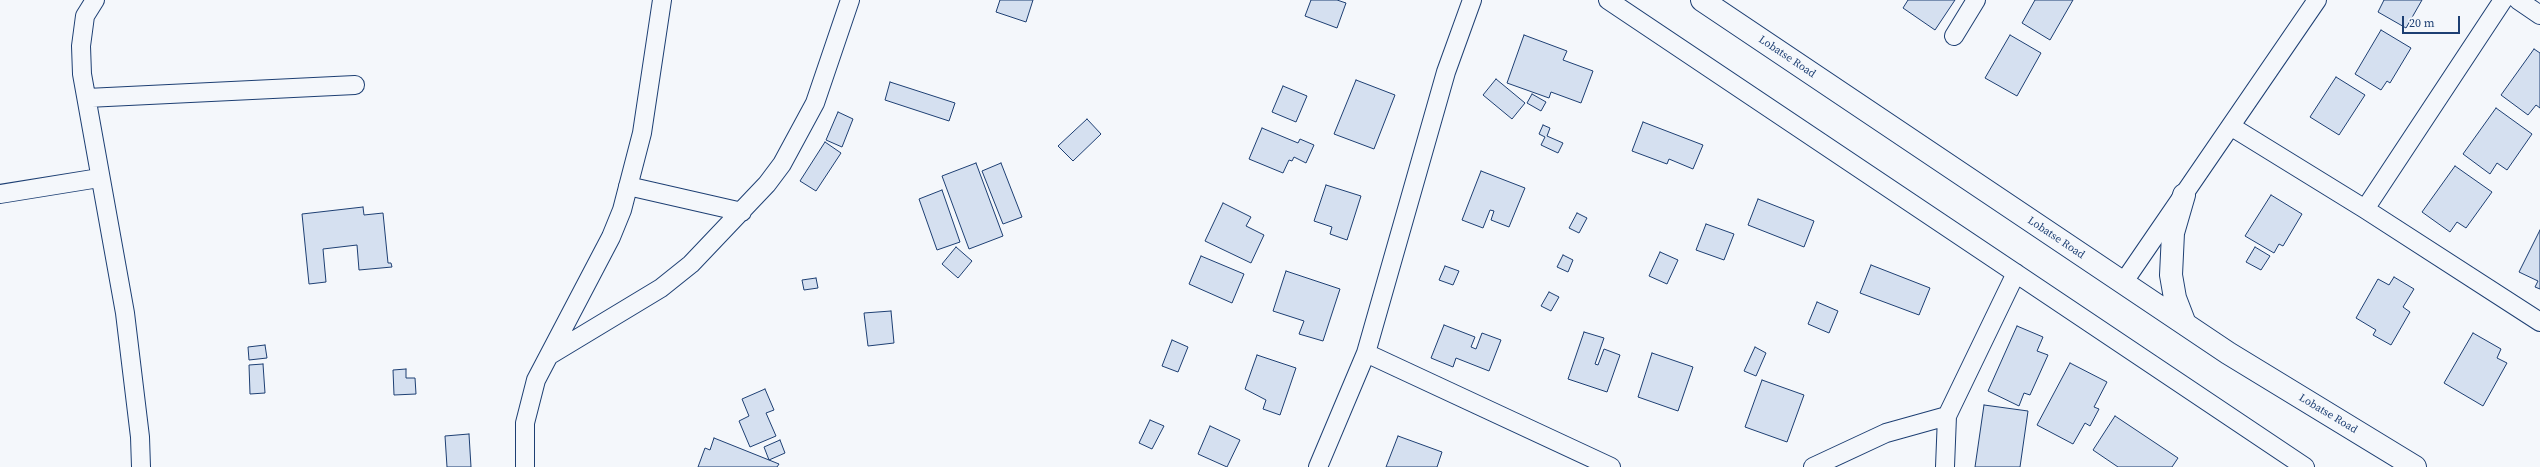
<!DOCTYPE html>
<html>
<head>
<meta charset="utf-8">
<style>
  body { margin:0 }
  #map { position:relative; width:2540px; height:467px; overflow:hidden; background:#f4f7fb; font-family:"Source Serif 4",serif }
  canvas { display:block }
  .scale { position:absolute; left:2402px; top:16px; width:58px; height:18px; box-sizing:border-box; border:2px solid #1d3f73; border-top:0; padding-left:5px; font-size:12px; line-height:14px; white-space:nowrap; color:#1d3f73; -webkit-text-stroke:3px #f4f7fb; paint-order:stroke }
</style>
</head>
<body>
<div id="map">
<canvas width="2540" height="467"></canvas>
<div class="scale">20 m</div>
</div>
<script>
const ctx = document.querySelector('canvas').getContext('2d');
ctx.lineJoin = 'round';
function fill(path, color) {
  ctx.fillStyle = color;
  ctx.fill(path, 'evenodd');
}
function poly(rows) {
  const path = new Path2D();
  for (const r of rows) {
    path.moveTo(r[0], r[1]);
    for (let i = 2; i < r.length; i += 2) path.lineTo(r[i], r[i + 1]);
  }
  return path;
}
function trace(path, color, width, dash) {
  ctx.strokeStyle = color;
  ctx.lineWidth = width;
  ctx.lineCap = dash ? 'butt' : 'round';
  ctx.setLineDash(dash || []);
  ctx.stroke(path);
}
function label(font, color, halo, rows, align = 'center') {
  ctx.font = font + ' "Source Serif 4",serif';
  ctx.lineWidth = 3;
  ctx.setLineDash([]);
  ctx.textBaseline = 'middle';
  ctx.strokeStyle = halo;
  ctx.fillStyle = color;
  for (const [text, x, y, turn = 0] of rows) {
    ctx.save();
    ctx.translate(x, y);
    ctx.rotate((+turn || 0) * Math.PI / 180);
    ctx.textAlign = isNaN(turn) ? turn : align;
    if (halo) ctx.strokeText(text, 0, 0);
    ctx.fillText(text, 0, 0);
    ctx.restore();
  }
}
const building = poly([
  [1000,0,1033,0,1026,22,996,12,1000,0],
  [1311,0,1337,0,1346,3,1337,28,1305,16,1311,0],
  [1908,0,1955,0,1935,30,1903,8,1908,0],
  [2035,0,2073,0,2050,40,2022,23,2035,0],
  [2384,0,2422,0,2406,28,2378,12,2384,0],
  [2381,30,2411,48,2390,83,2387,81,2381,90,2355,74,2381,30],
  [1524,35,1567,51,1563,60,1593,71,1581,103,1551,92,1549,98,1507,83,1524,35],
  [2010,35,2041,53,2017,96,1985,78,2010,35],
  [2534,49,2540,53,2540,108,2536,105,2528,115,2501,95,2534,49],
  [2336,77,2365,95,2339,135,2310,117,2336,77],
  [1496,79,1525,103,1512,119,1483,95,1496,79],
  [1356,80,1395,95,1374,149,1334,134,1356,80],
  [890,82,955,103,949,121,885,100,890,82],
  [1283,86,1307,96,1296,122,1272,112,1283,86],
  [1532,94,1546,102,1541,111,1527,103,1532,94],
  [2496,108,2532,134,2507,170,2497,163,2490,174,2463,154,2496,108],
  [838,112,853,119,842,147,826,140,838,112],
  [1087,119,1101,134,1073,161,1058,146,1087,119],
  [1643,122,1703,145,1693,169,1669,159,1667,164,1632,151,1643,122],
  [1543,125,1550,128,1547,136,1563,143,1558,153,1541,145,1545,137,1539,134,1543,125],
  [1262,128,1298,143,1300,139,1314,145,1306,163,1294,157,1292,161,1289,160,1283,173,1249,159,1262,128],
  [825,142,841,153,816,191,800,181,825,142],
  [976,163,1003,236,969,249,942,176,976,163],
  [1001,163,1022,217,1003,224,982,171,1001,163],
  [2455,166,2492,192,2466,228,2457,222,2450,232,2422,212,2455,166],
  [1481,171,1525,188,1509,227,1491,220,1494,211,1490,210,1483,228,1462,220,1481,171],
  [1326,185,1361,196,1347,240,1330,234,1332,227,1314,221,1326,185],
  [942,190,960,242,937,250,919,199,942,190],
  [2271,195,2302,214,2283,246,2279,244,2274,253,2245,236,2271,195],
  [1758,199,1814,221,1804,247,1748,225,1758,199],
  [1223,203,1251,217,1246,226,1264,235,1251,263,1205,241,1223,203],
  [363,207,364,215,383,213,388,263,391,263,392,267,359,270,357,245,323,249,326,282,309,284,302,214,363,207],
  [1577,213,1587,218,1579,233,1569,228,1577,213],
  [1706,224,1734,234,1724,260,1696,250,1706,224],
  [2540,230,2540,289,2535,287,2538,281,2519,272,2540,230],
  [956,247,972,261,958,278,942,264,956,247],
  [2255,247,2270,256,2261,270,2246,262,2255,247],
  [1660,252,1678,260,1667,284,1649,276,1660,252],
  [1563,255,1573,260,1568,272,1557,267,1563,255],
  [1201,256,1244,274,1232,303,1189,284,1201,256],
  [1871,265,1930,288,1919,315,1860,293,1871,265],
  [1445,266,1459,271,1453,285,1439,280,1445,266],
  [1286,271,1340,289,1323,341,1299,334,1304,321,1273,311,1286,271],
  [2394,277,2414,289,2403,307,2410,312,2391,345,2373,335,2376,330,2356,318,2378,279,2389,285,2394,277],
  [816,278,818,288,804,290,802,280,816,278],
  [1549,292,1559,297,1551,311,1541,306,1549,292],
  [1817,302,1838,311,1829,333,1808,324,1817,302],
  [891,311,894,343,868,346,864,313,891,311],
  [1444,325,1475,337,1471,347,1476,349,1482,333,1501,340,1489,371,1456,358,1453,367,1431,358,1444,325],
  [2017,326,2043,337,2037,351,2048,355,2030,395,2024,393,2019,406,1988,391,2017,326],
  [1584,332,1604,338,1595,364,1598,365,1604,349,1620,355,1607,392,1568,379,1584,332],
  [2473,333,2501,349,2497,358,2507,363,2483,406,2444,383,2473,333],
  [1172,340,1188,347,1178,372,1162,366,1172,340],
  [265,345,267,358,249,360,248,347,265,345],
  [1755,347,1766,353,1756,376,1744,371,1755,347],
  [1652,353,1693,367,1678,411,1638,397,1652,353],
  [1257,355,1296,368,1280,415,1263,409,1266,400,1245,389,1257,355],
  [2070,363,2107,382,2094,407,2099,409,2090,426,2085,423,2073,444,2037,425,2070,363],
  [263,364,265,393,250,394,249,365,263,364],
  [406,369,406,378,415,378,416,394,394,395,393,370,406,369],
  [1762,380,1804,395,1787,442,1745,427,1762,380],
  [765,389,774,410,766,413,776,436,750,447,739,421,749,416,742,399,765,389],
  [1984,405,2028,411,2020,467,1975,467,1984,405],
  [2115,416,2178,458,2172,467,2118,467,2093,450,2115,416],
  [1150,420,1164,426,1152,449,1139,443,1150,420],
  [1210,426,1240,440,1227,467,1198,454,1210,426],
  [469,434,471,467,447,467,445,436,469,434],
  [1398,436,1442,452,1437,467,1386,467,1398,436],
  [714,438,779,464,777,467,698,467,705,448,710,450,714,438],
  [780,440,785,453,769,460,764,447,780,440]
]);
fill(building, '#d5e0f0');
trace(building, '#1d3f73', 1);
const minor = poly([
  [95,0,85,16,81,46,82,74,125,313,140,437,141,467],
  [1608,0,2305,467],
  [2518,0,2540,15],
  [1954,36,1976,0],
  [87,98,355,85],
  [2232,127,2365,209,2540,322],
  [628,186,742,212],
  [0,194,99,178],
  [2365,209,2503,0],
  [2123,283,2317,0],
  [1366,353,1611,467],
  [550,355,661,288,691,264,767,184,782,164,815,103,850,0],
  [525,467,525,423,536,380,611,237,622,210,642,133,662,0],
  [1318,467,1366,353,1446,72,1472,0],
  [1813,467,1886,433,1947,416],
  [1945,467,1947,416,2016,273]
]);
const trunk = poly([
  [1702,0,2228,353,2415,467],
  [2184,195,2173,233,2171,275,2175,298,2185,324]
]);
trace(minor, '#1d3f73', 20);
trace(trunk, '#1d3f73', 24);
trace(minor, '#f4f7fb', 18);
trace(trunk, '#f4f7fb', 22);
label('11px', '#1d3f73', '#f4f7fb', [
  ["Lobatse Road",1787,57,34],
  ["Lobatse Road",2056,238,34],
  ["Lobatse Road",2328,414,31]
]);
</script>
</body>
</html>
